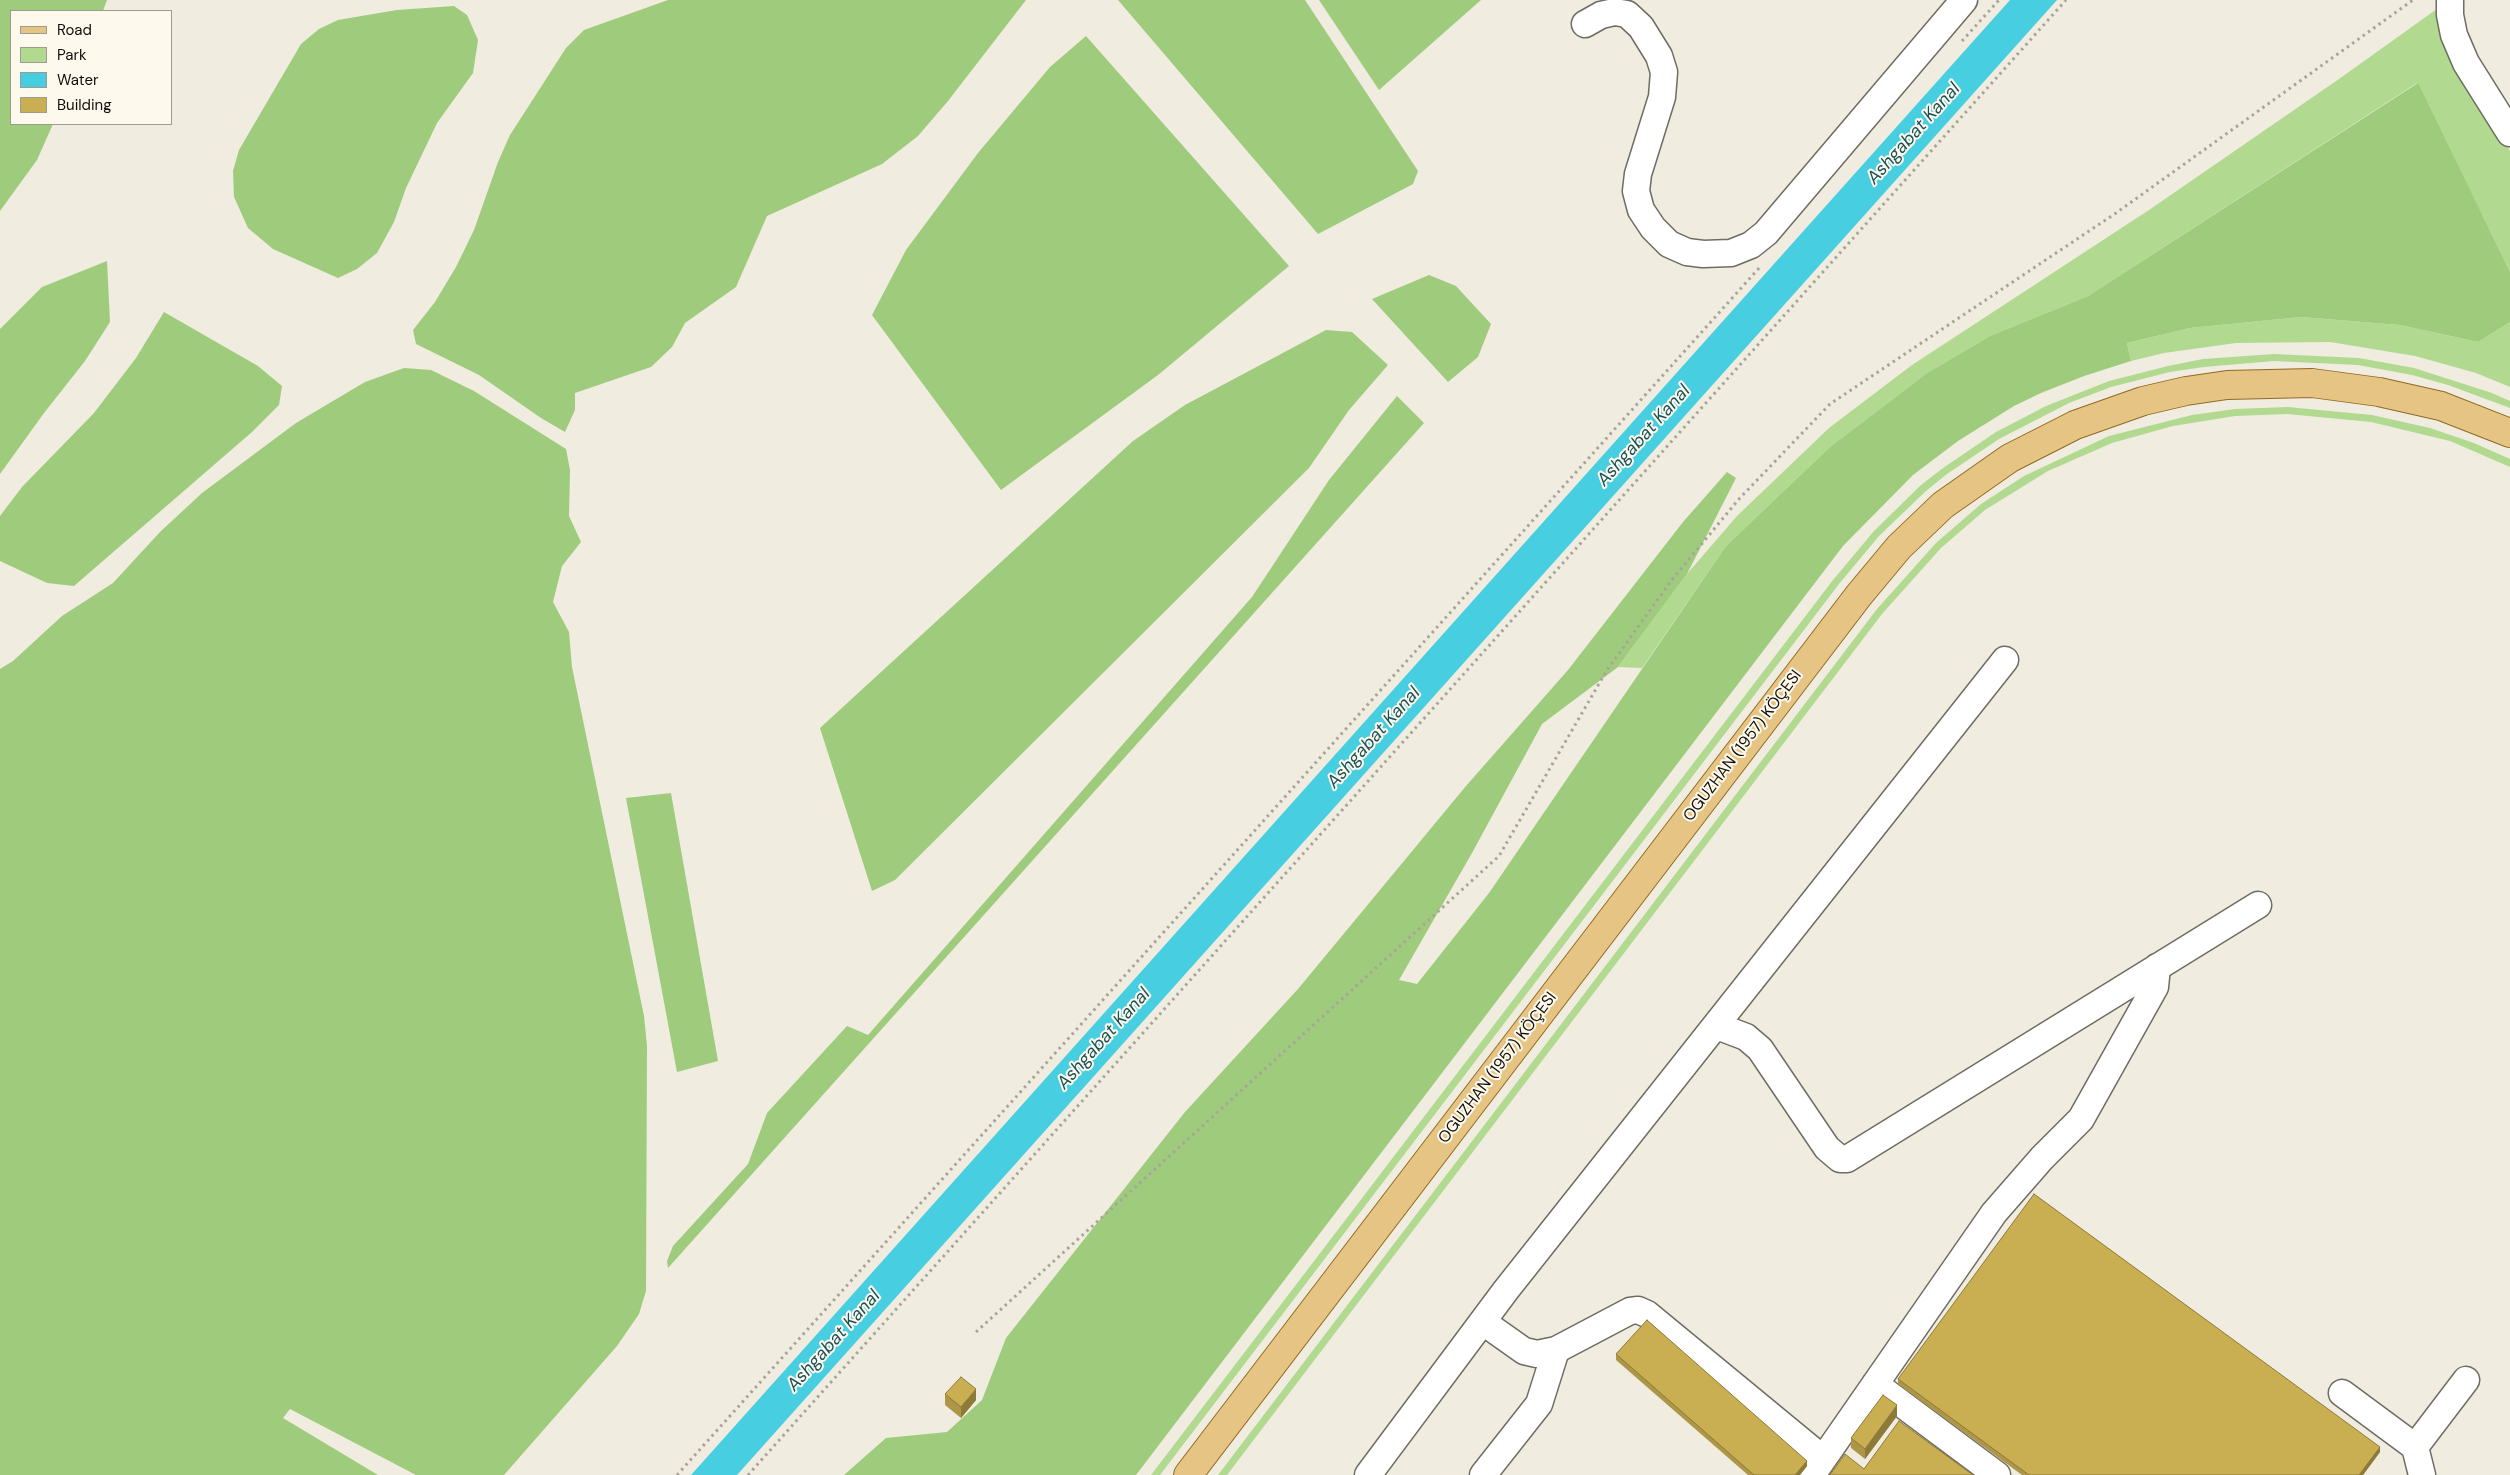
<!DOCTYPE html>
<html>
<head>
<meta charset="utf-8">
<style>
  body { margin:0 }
  #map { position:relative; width:2510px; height:1475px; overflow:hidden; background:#f0ece0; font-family:"DM Sans",sans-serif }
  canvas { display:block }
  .legend { position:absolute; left:10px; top:10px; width:162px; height:115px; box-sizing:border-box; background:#fdf9ed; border:1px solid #9e9b92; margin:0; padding:6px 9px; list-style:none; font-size:15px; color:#100e0a }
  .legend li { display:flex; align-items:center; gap:10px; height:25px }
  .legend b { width:25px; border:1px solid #9e9b92 }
</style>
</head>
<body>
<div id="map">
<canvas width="2510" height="1475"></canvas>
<ul class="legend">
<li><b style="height:6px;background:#e6c483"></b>Road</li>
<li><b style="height:14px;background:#b1da90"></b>Park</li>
<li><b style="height:14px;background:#48cee1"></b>Water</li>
<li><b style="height:14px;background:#c9ae52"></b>Building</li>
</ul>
</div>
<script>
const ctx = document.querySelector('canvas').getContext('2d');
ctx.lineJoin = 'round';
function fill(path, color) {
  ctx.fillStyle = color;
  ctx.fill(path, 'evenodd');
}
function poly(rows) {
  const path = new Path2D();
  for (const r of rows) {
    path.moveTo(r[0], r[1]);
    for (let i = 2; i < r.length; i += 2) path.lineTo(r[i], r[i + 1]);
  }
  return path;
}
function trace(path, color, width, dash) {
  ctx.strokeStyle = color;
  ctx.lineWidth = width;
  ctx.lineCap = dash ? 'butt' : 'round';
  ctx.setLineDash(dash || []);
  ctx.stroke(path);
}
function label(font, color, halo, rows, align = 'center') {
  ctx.font = font + ' "DM Sans",sans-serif';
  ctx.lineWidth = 4;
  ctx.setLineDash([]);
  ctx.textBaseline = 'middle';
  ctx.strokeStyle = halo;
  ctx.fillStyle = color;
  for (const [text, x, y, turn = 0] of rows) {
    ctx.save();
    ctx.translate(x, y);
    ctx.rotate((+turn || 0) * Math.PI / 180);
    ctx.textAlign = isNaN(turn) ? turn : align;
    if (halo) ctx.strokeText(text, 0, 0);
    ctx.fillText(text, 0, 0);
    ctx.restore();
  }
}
fill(poly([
  [2441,6,2485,112,2510,151,2510,272,2417,83,2088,296,1990,336,1927,373,1830,447,1726,546,1642,668,1618,667,1687,574,1737,516,1829,428,1912,365,2149,210,2339,79],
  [2301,317,2400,325,2478,342,2510,322,2510,387,2476,373,2415,356,2330,342,2236,343,2164,353,2131,361,2127,343,2190,328],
  [2274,354,2359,358,2414,368,2492,393,2510,401,2510,408,2448,385,2412,375,2358,365,2274,361,2204,367,2170,372,2111,387,2069,403,1999,439,1947,474,1926,491,1879,536,1839,584,1160,1475,1151,1475,1833,580,1874,531,1921,485,1943,468,1996,432,2046,406,2109,381,2168,366,2203,359],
  [2288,407,2372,415,2430,428,2474,443,2510,459,2510,467,2450,441,2371,422,2287,414,2235,416,2173,426,2112,443,2048,471,1985,510,1941,548,1882,614,1227,1475,1218,1475,1877,609,1936,543,1981,504,2024,476,2109,436,2192,415,2235,409]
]), '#b1da90');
fill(poly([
  [0,0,107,0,103,11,11,11,11,124,53,124,37,160,0,211],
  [668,0,1026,0,948,101,918,136,882,164,767,216,736,287,685,323,672,347,651,367,575,393,575,410,565,432,541,418,479,375,416,344,413,330,435,302,456,267,474,230,498,162,510,135,566,48,584,30],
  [1118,0,1305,0,1418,171,1413,184,1318,234],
  [1319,0,1481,0,1379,90],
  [454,6,467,15,478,40,473,73,437,123,406,188,394,222,377,253,357,269,338,278,273,249,248,228,234,197,233,171,239,150,301,44,319,29,338,20,397,10],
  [1086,36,1289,266,1158,375,1001,490,872,315,906,250,978,153,1050,67],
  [2418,83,2510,272,2510,322,2478,342,2400,325,2301,317,2190,328,2127,343,2131,361,2084,376,2041,393,2014,406,1958,441,1913,475,1843,546,1136,1475,844,1475,886,1438,947,1432,982,1400,1006,1338,1185,1112,1298,989,1466,786,1568,670,1683,522,1727,472,1736,478,1687,574,1618,667,1542,724,1472,853,1399,980,1417,984,1489,893,1726,546,1830,447,1927,373,1990,336,2088,296],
  [107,261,110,322,85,361,44,413,0,474,0,329,42,287],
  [1429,275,1456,286,1491,324,1478,357,1448,382,1372,299],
  [164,312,258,366,282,386,279,405,252,432,74,586,47,583,0,561,0,516,22,487,94,413,136,358],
  [1326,330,1352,332,1388,365,1349,410,1309,468,895,880,872,891,820,728,1133,441,1185,405],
  [404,368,431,370,474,391,566,449,570,470,569,516,581,542,562,566,553,602,569,632,572,667,644,1016,647,1046,646,1291,639,1314,617,1346,504,1475,416,1475,290,1409,283,1418,378,1475,0,1475,0,669,13,661,62,616,113,583,160,532,202,493,296,423,365,382],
  [1397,396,1424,423,668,1268,667,1261,673,1246,748,1164,767,1113,847,1026,868,1035,1252,597,1329,480],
  [671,793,718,1061,677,1072,626,798]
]), '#9fcb7c');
fill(poly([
  [2010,0,2057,0,737,1475,691,1475]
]), '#48cee1');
const minor = poly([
  [2450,0,2450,15,2454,35,2466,63,2510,133],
  [1585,24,1601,15,1614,12,1627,14,1641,27,1659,56,1664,72,1662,97,1638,174,1636,191,1641,210,1653,228,1669,244,1687,252,1703,254,1731,253,1751,245,1766,233,1964,0],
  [1717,1026,1746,1037,1760,1049,1827,1148,1840,1159,1847,1159,2258,905],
  [1483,1322,1524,1351,1537,1354,1556,1350,1630,1311,1638,1310,1647,1314,1823,1459],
  [1875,1384,1997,1475],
  [2342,1393,2415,1447,2422,1475],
  [2415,1447,2466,1380],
  [1368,1475,1506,1290,2005,660],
  [1483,1475,1539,1404,1556,1350],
  [1812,1475,1994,1213,2042,1158,2081,1119,2155,987,2157,967]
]);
const major = poly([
  [1188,1475,1859,595,1899,547,1943,505,2010,458,2075,425,2143,401,2186,391,2227,385,2312,383,2379,392,2441,406,2510,433]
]);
trace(minor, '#6f6c61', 29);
trace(major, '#916a23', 30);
trace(poly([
  [1962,41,1999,0],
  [976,1332,1499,856,1607,670,1671,581,1739,499,1830,404,2116,213,2413,0],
  [677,1475,1760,267],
  [748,1475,2066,0]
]), '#a8a49b', 3, [2.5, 4]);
trace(minor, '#fff', 26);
trace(major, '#e6c483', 28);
fill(poly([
  [1616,1354,1807,1466,1800,1475,1748,1475,1616,1360],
  [1898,1379,2380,1452,2363,1475,2022,1475,1898,1384],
  [945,1394,976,1400,961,1418,945,1405],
  [1897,1416,1865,1459,1851,1448,1851,1438]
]), '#ad9647');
fill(poly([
  [976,1389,976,1400,961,1418,961,1407],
  [1897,1405,1897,1416,1865,1459,1865,1449],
  [2380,1447,2380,1452,2363,1475,2359,1475],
  [1807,1461,1807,1466,1800,1475,1795,1475]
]), '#8d7a39');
const building = poly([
  [2034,1194,2380,1447,2359,1475,2029,1475,1898,1379,2034,1194],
  [1647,1320,1807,1461,1795,1475,1754,1475,1616,1354,1647,1320],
  [961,1377,976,1389,961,1407,945,1394,961,1377],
  [1883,1395,1897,1405,1865,1449,1851,1438,1883,1395],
  [1899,1421,1973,1475,1830,1475,1845,1454,1864,1469,1899,1421]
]);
fill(building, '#c9ae52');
trace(building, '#8d7a39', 1);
label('16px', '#100e0a', '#fdf9ed', [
  ["OGUZHAN (1957) KÖÇESI",1743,746,-53],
  ["OGUZHAN (1957) KÖÇESI",1498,1068,-53]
]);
label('italic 18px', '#195159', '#fdf9ed', [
  ["Ashgabat Kanal",1914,134,-48],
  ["Ashgabat Kanal",1644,436,-48],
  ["Ashgabat Kanal",1374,738,-48],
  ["Ashgabat Kanal",1104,1039,-48],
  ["Ashgabat Kanal",834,1341,-48]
]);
</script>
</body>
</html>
